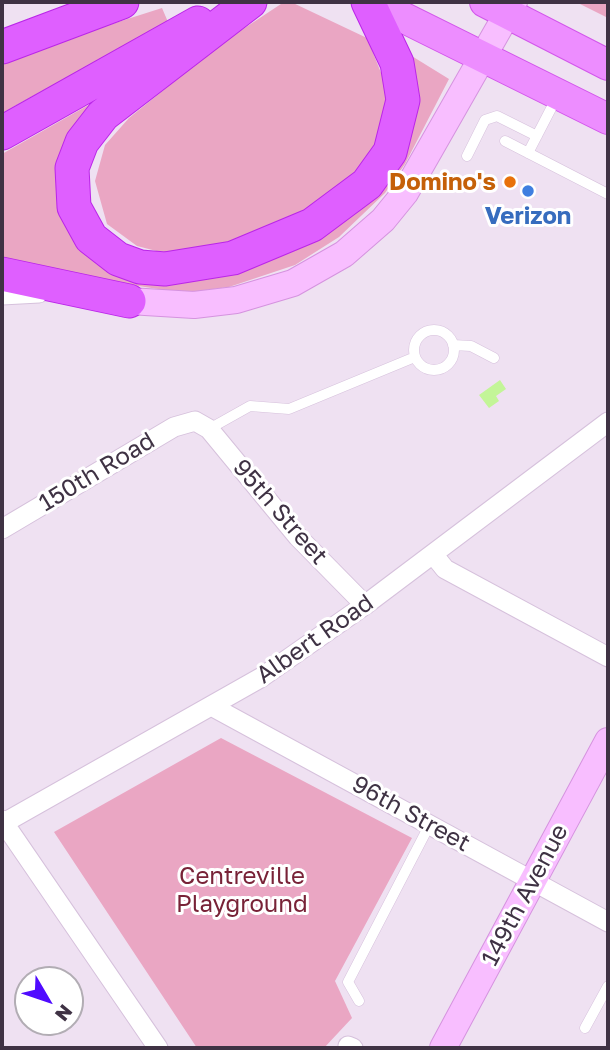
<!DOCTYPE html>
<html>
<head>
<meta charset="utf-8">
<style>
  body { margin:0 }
  #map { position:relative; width:610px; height:1050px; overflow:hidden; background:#efe1f2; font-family:"Golos Text",sans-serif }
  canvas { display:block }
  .frame { position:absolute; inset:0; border:4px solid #3f3244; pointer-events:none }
  .north { position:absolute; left:14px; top:966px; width:70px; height:70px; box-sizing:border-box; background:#fff; border:2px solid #b2adb4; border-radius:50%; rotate:129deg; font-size:19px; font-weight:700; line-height:28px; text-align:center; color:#3f3244 }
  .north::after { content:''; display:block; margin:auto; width:24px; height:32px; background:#500bff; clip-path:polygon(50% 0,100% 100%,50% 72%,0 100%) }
</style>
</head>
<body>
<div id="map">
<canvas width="610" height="1050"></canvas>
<div class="frame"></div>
<div class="north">N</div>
</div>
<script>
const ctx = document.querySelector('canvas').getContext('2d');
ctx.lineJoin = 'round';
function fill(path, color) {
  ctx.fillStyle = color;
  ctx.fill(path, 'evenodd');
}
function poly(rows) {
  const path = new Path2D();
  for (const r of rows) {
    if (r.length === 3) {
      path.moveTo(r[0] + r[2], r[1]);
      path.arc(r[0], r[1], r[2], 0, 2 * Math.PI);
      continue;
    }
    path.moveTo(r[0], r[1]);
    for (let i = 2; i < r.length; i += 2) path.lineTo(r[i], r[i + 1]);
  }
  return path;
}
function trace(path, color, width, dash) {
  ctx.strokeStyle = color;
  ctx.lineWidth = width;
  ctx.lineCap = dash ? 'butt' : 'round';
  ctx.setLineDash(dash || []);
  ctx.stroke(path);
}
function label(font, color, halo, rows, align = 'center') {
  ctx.font = font + ' "Golos Text",sans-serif';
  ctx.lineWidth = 6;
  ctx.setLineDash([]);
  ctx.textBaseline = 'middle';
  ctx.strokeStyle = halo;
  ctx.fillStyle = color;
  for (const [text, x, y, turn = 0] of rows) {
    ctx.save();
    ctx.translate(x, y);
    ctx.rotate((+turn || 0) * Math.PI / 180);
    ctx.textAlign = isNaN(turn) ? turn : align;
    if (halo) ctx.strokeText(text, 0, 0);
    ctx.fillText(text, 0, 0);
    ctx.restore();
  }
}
fill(poly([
  [284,2,291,2,367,38,388,90,379,147,354,185,279,231,172,255,137,246,107,224,95,181,105,145,129,118,222,43],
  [576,2,608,2,608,18],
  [162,8,168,22,2,113,2,59],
  [402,50,449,79,405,164,385,193,339,237,295,265,229,287,184,293,2,265,2,154,92,103,96,111,60,193,157,282,379,187],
  [221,738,412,838,335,981,352,1018,324,1048,197,1048,54,832]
]), '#eaa6c3');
fill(poly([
  [500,380,506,389,496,396,499,401,489,408,479,395]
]), '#c3f598');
const lane = poly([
  [505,141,608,194],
  [528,153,557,97],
  [467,156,485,120,497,116,537,136],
  [434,350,20],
  [453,345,471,346,494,358],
  [209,429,250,406,289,409,415,357],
  [359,1001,348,982,430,824],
  [585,1028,608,986]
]);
const street = poly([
  [2,295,39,293],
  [2,529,174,427,195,421,209,429,298,537,365,605],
  [433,554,445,569,608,657],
  [213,707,608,922],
  [2,820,158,1048],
  [2,824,262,677,365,605,608,422],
  [348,1046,353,1048]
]);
const secondary = poly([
  [129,301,194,305,236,300,293,283,344,254,383,220,405,193,514,2],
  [443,1048,608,741]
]);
const primary = poly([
  [372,2,608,119],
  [485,2,608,65]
]);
const highway = poly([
  [250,2,103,115,82,142,72,168,74,207,91,238,118,259,140,267,165,269,233,258,312,225,367,184,390,152,403,100,397,63,368,2],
  [2,47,122,2],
  [2,133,198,23],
  [2,274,129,301]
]);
trace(lane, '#d6c1dc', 11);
trace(street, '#d6c1dc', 21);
trace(secondary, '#d593df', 28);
trace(primary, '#d256eb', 32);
trace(highway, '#ba26e8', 35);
trace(lane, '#fff', 10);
trace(street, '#fff', 19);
trace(secondary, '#f8beff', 26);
trace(primary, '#ed8dff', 30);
trace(highway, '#df5fff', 33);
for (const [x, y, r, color] of [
  [510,182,7,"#e8710a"],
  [528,191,7,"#3f7fe0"]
]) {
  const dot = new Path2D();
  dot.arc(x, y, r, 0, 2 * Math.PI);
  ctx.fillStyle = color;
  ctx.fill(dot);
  trace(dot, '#fff', 2.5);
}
label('bold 24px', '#c56008', '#fff', [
  ["Domino's",496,182]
], 'right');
label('bold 24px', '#366cbe', '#fff', [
  ["Verizon",528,216]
]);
label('24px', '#3f3244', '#fff', [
  ["150th Road",97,472,-31],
  ["95th Street",280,512,49],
  ["Albert Road",315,639,-35],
  ["96th Street",411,814,29],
  ["149th Avenue",525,895,-62]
]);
label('24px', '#782237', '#fff', [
  ["Centreville",242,876],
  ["Playground",242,904]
]);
</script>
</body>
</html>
